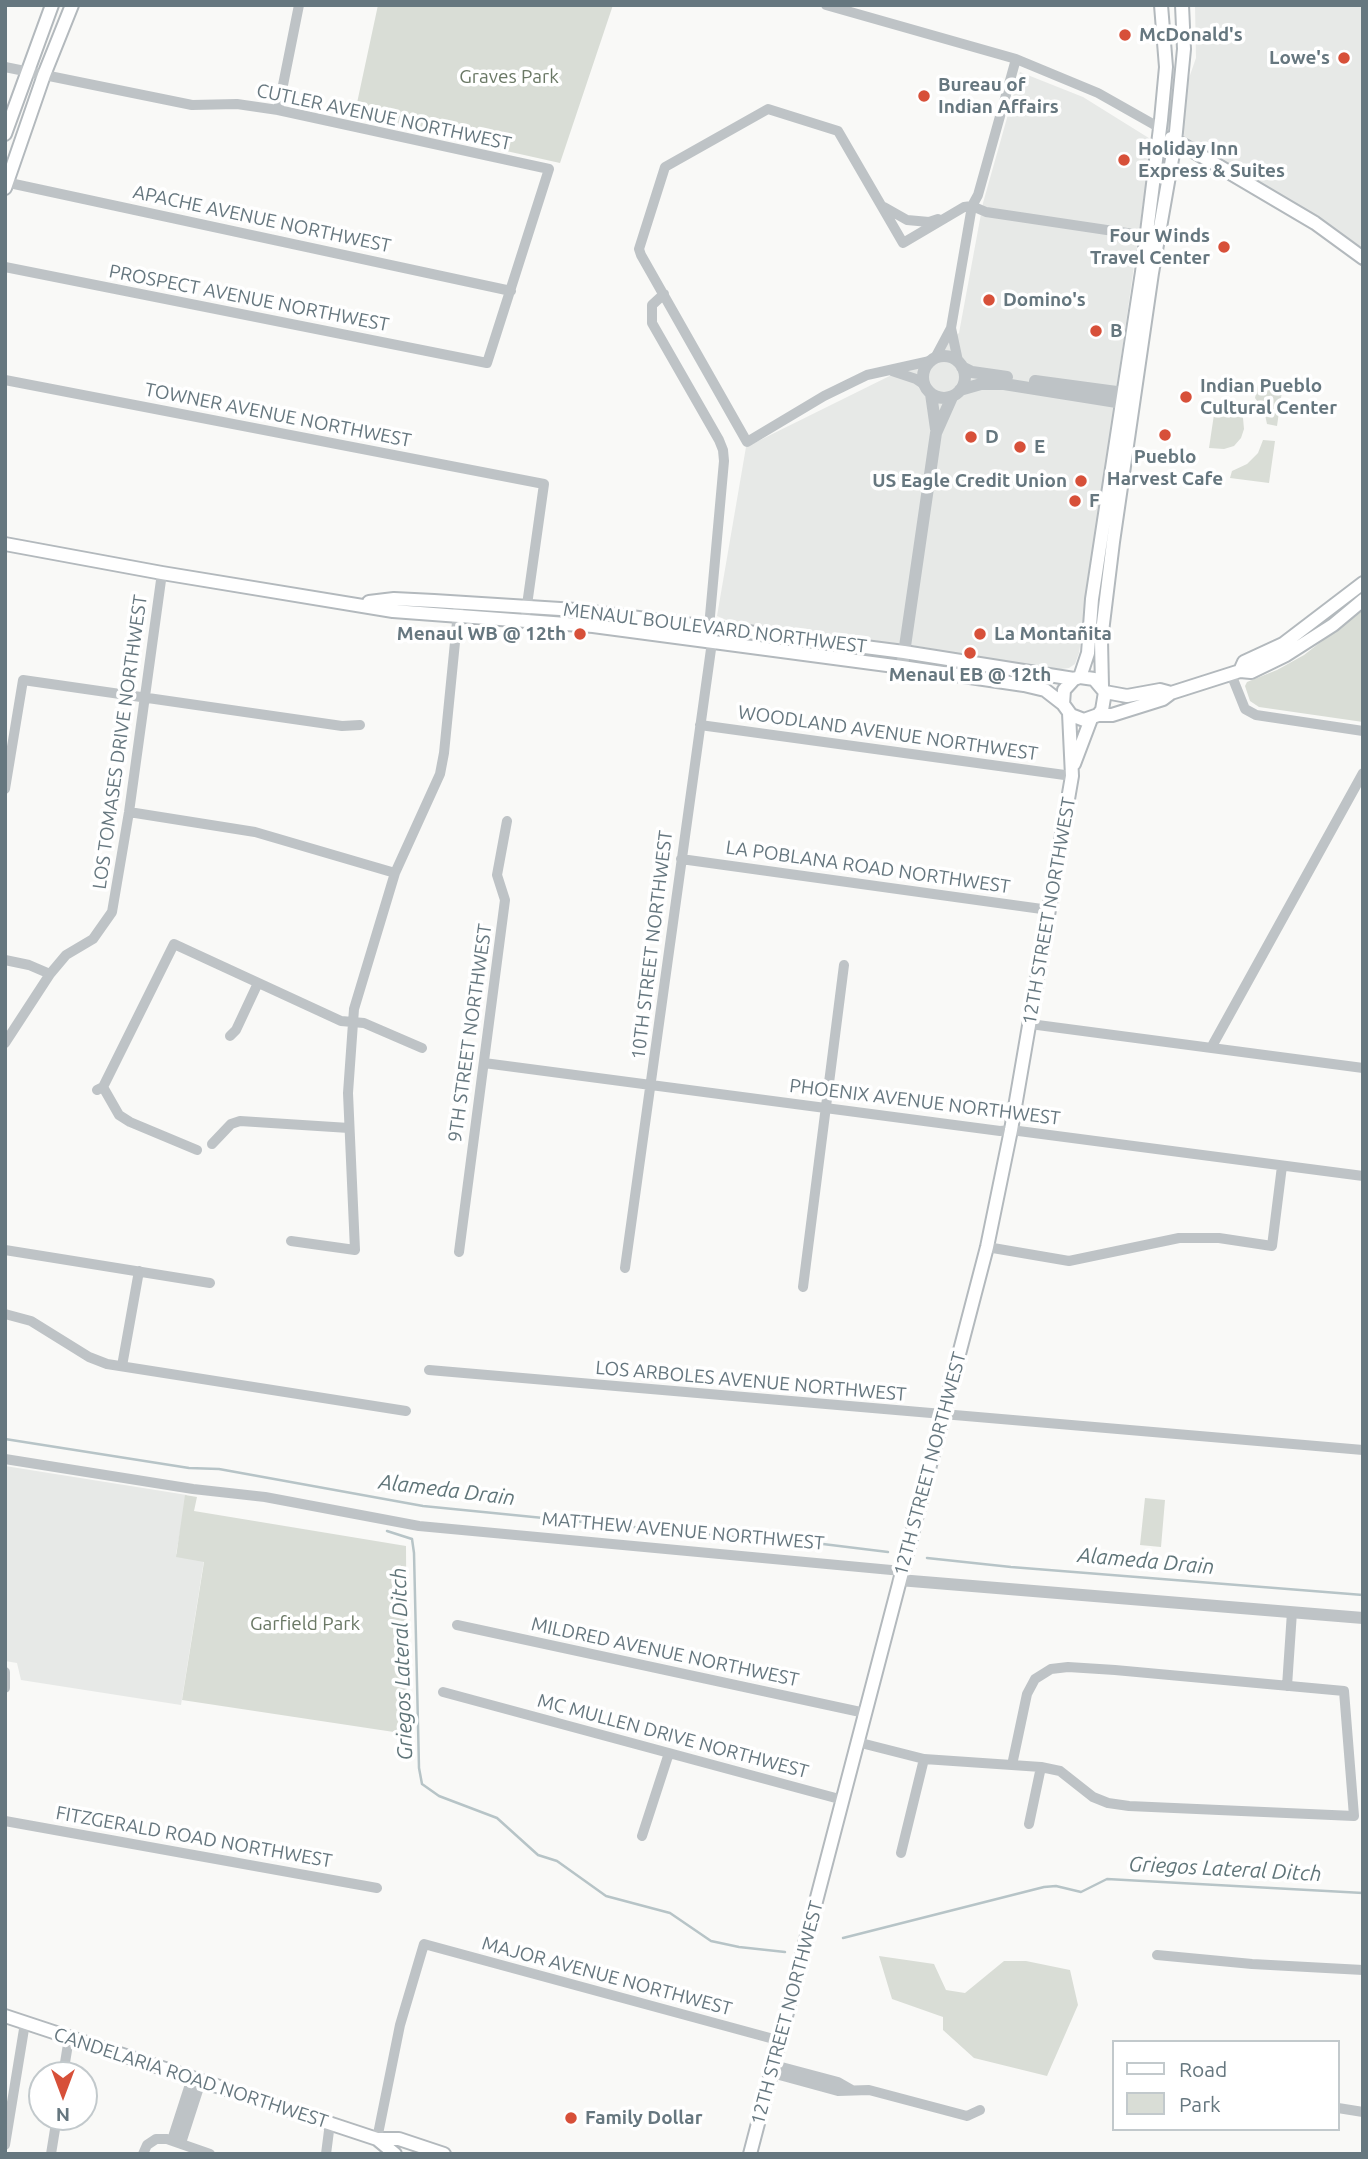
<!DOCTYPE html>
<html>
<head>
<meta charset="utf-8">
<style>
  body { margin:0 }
  #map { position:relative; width:1368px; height:2159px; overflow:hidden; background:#f9f9f7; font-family:Ubuntu,sans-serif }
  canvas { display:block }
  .frame { position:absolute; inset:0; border:7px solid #66777f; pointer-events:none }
  .legend { position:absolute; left:1112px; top:2040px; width:228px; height:91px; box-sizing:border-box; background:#fff; border:2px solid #c2c9cc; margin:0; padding:9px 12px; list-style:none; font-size:21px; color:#66777f }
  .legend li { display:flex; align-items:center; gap:14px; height:35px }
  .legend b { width:35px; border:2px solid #c2c9cc }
  .north { position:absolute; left:28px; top:2061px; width:70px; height:70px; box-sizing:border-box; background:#fff; border:2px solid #c2c9cc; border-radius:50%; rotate:180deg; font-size:19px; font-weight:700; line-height:28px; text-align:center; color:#66777f }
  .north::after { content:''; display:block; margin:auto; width:24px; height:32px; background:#d75039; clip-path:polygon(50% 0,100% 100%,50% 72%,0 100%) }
</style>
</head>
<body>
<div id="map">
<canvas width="1368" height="2159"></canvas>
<div class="frame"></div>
<ul class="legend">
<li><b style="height:9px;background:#fff"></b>Road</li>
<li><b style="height:19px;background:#d9ddd6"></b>Park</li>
</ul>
<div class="north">N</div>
</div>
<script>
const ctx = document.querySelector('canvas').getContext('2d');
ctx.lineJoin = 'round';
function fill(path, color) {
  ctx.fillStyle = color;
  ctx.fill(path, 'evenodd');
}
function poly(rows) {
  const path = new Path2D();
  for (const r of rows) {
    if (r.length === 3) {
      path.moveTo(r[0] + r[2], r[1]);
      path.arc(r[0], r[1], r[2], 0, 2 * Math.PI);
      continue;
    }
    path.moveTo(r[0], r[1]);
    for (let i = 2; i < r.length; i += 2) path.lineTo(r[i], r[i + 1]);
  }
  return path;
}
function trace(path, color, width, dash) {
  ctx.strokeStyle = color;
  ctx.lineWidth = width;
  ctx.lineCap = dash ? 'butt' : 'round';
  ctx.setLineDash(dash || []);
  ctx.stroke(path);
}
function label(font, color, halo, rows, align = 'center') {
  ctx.font = font + ' Ubuntu,sans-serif';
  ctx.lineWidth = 7;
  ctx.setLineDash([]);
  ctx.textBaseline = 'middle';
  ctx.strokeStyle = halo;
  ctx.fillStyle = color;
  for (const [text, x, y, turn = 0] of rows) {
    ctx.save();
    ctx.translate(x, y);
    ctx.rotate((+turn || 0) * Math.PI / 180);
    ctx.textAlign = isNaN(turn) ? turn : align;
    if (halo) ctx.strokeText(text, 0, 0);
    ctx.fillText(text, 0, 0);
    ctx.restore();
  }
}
fill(poly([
  [1195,5,1363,5,1363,248,1185,138,1183,133,1188,81,1196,58],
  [1020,72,1083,97,1152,140,1079,653,1075,664,1069,668,1055,670,916,646,731,622,717,616,746,447,930,356,959,333,983,203],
  [5,1466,187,1495,176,1554,204,1560,181,1705,21,1680,17,1663,5,1661]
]), '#e7e9e7');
fill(poly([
  [378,5,613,5,560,163,354,117],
  [1259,380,1283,384,1277,426,1267,424,1264,410,1255,398],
  [1216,401,1231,403,1239,409,1243,418,1244,429,1241,438,1234,446,1224,449,1209,448],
  [1263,440,1275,441,1269,483,1230,478,1232,471,1247,464,1258,453],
  [1363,609,1363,722,1259,707,1250,701,1245,686,1247,682,1277,670,1304,655],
  [185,1495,197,1497,194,1511,406,1546,407,1734,182,1700,204,1562,176,1557],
  [1145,1498,1165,1500,1161,1547,1140,1545],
  [879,1956,934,1964,946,1990,965,1993,1004,1961,1026,1961,1070,1970,1078,2005,1047,2076,974,2058,943,2030,943,2017,892,1999]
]), '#d9ddd6');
trace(poly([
  [5,1439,189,1468,219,1469,423,1506,744,1538,774,1538,888,1552],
  [387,1531,412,1539,414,1553,419,1768,422,1784,439,1796,497,1818,538,1855,557,1861,606,1896,670,1913,711,1941,739,1947,785,1952],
  [927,1558,1011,1567,1363,1595],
  [843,1938,1044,1887,1056,1886,1081,1892,1107,1879,1363,1893]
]), '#b7c4c7', 2.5);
const secondary = poly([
  [5,134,52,5],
  [1171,138,1315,223,1363,258],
  [5,188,44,75,72,5],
  [5,544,162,573,393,611,593,626,902,667,1024,685,1045,690,1063,704,1071,715,1084,720,1098,715,1102,710,1105,692,1094,679,1080,677,1074,679,1064,690,1063,704],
  [369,602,394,599,434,601,576,610,904,652,1074,679],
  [1240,671,1244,662,1283,644,1363,583],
  [1080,677,1088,653,1092,599,1142,272,1161,120,1166,67,1161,5],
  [1102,686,1101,640,1113,542,1152,273,1175,142,1184,49,1182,5],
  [1105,692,1127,696,1160,690,1171,693],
  [1098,715,1112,715,1163,699,1171,693,1240,671,1251,672,1286,655,1333,625,1363,600],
  [1074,764,1091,719],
  [5,2016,377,2139,399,2139,444,2154],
  [377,2139,395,2154],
  [750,2154,987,1247,1011,1130,1072,776,1069,713]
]);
trace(secondary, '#b3b9bd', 16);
trace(poly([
  [826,5,1016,59,1098,93,1160,128],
  [5,67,192,105,237,104,278,110,549,169,487,363,5,267],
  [278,110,299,5],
  [5,182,511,291],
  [884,207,907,220,929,222,938,219],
  [951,328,958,361],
  [935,358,951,328,972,206,978,195,1016,59],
  [930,361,867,375,824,396,747,442,641,255,639,249,665,167,768,109,838,131,903,243,964,207,972,206,986,212,1147,236],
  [892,371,916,379,925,385],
  [5,380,544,484,526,612],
  [1231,674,1245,709,1256,715,1363,731],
  [700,725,1072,776],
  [5,789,23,680,342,726,360,725],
  [129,812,255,832,395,873],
  [681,859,1049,910],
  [5,960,29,965,50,974],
  [1030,1024,1363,1068],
  [230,1036,236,1030,258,983],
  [5,1043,50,974,66,955,93,939,112,912,129,812,162,573],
  [1211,1048,1363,773],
  [484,1063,1000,1131,1011,1130,1363,1176],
  [103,1087,119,1115,130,1122,197,1150],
  [97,1090,103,1087,174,944,341,1021,364,1023,422,1048],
  [212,1144,231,1124,240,1121,349,1128],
  [291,1241,355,1250,348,1093,354,1009,395,873,440,774,444,753,459,602],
  [987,1247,1069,1261,1179,1238,1219,1238,1272,1246,1282,1166],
  [5,1250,210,1283],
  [459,1252,505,900,497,875,507,821],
  [625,1268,712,642,709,627,724,461,723,450,719,440,652,323,652,305,664,294],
  [803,1287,844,965],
  [5,1314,31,1321,89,1357,107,1364,406,1411],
  [122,1366,139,1271],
  [429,1370,1363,1450],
  [5,1459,193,1489,265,1497,419,1526,902,1571],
  [457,1625,865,1713],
  [5,1672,5,1688],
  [1287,1686,1292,1612],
  [443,1692,843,1800],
  [857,1742,924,1759,1041,1767,1060,1771,1093,1797,1108,1803,1129,1806,1354,1816,1344,1691,1115,1670,1068,1667,1051,1669,1035,1679,1027,1694,1012,1765],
  [5,1821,377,1888],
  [1029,1824,1041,1767],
  [642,1836,669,1753],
  [901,1853,924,1759],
  [1157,1955,1252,1964,1363,1970],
  [774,2065,838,2082,852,2090],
  [772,2073,838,2091,869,2090,967,2116,980,2110],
  [63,2075,69,2038],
  [1338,2108,1363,2112],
  [377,2139,400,2025,424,1944,781,2041],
  [172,2140,192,2078],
  [181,2143,201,2081],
  [5,2145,25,2023],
  [51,2154,57,2117],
  [143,2154,147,2145,156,2139,167,2139,210,2154],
  [326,2154,330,2123]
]), '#bec3c6', 10);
trace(poly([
  [944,377,21],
  [962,367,972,372,1007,377],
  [1035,381,1124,393,1131,397],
  [960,390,981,384,1004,384,1123,403,1131,400],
  [931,394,936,429],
  [902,667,936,433,952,397],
  [899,1580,1363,1618]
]), '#bec3c6', 12);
trace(secondary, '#fff', 12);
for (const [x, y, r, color] of [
  [1125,35,7,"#d75039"],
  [1344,58,7,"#d75039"],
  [924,96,7,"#d75039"],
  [1124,160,7,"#d75039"],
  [1224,247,7,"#d75039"],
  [989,300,7,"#d75039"],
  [1096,331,7,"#d75039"],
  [1186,397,7,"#d75039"],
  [1165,435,7,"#d75039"],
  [971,437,7,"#d75039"],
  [1020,447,7,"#d75039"],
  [1081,481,7,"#d75039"],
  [1075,501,7,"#d75039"],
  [580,634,7,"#d75039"],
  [980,634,7,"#d75039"],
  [970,653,7,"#d75039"],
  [571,2118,7,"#d75039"]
]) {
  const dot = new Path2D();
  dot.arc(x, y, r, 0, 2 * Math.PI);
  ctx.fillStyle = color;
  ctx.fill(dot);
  trace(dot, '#fff', 2.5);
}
label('bold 19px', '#66777f', '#fff', [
  ["McDonald's",1139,35],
  ["Lowe's",1330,58,"right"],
  ["Bureau of",938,85],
  ["Indian Affairs",938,107],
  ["Holiday Inn",1138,149],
  ["Express & Suites",1138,171],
  ["Four Winds",1210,236,"right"],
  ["Travel Center",1210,258,"right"],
  ["Domino's",1003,300],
  ["B",1110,331],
  ["Indian Pueblo",1200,386],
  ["Cultural Center",1200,408],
  ["D",985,437],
  ["E",1034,447],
  ["Pueblo",1165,457,"center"],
  ["Harvest Cafe",1165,479,"center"],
  ["US Eagle Credit Union",1067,481,"right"],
  ["F",1089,501],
  ["Menaul WB @ 12th",566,634,"right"],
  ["La Montañita",994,634],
  ["Menaul EB @ 12th",970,675,"center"],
  ["Family Dollar",585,2118]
], 'left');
label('19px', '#6a7865', '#fff', [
  ["Graves Park",509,77],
  ["Garfield Park",305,1624]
]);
label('19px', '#66777f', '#fff', [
  ["CUTLER AVENUE NORTHWEST",384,117,12],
  ["APACHE AVENUE NORTHWEST",262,219,12],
  ["PROSPECT AVENUE NORTHWEST",249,298,11],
  ["TOWNER AVENUE NORTHWEST",278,415,11],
  ["MENAUL BOULEVARD NORTHWEST",715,628,7],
  ["WOODLAND AVENUE NORTHWEST",888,733,8],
  ["LOS TOMASES DRIVE NORTHWEST",120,742,-82],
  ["LA POBLANA ROAD NORTHWEST",868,867,8],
  ["12TH STREET NORTHWEST",1049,911,-80],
  ["10TH STREET NORTHWEST",652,945,-83],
  ["9TH STREET NORTHWEST",470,1033,-82],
  ["PHOENIX AVENUE NORTHWEST",925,1102,7],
  ["LOS ARBOLES AVENUE NORTHWEST",751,1381,5],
  ["12TH STREET NORTHWEST",930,1464,-75],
  ["MATTHEW AVENUE NORTHWEST",683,1531,5],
  ["MILDRED AVENUE NORTHWEST",665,1652,12],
  ["MC MULLEN DRIVE NORTHWEST",673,1736,15],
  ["FITZGERALD ROAD NORTHWEST",194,1837,10],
  ["MAJOR AVENUE NORTHWEST",607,1976,15],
  ["12TH STREET NORTHWEST",787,2013,-75],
  ["CANDELARIA ROAD NORTHWEST",191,2078,18]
]);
label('italic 21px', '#607579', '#fff', [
  ["Alameda Drain",447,1490,7],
  ["Alameda Drain",1146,1561,5],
  ["Griegos Lateral Ditch",402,1664,-92],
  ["Griegos Lateral Ditch",1225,1869,3]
]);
</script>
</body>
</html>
